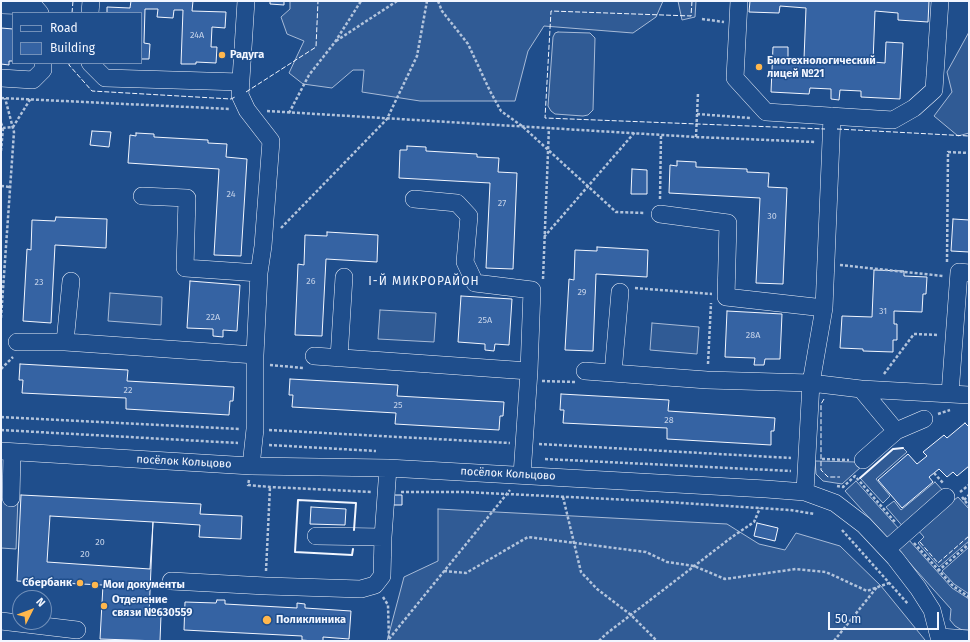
<!DOCTYPE html>
<html>
<head>
<meta charset="utf-8">
<style>
  body { margin:0 }
  #map { position:relative; width:970px; height:642px; overflow:hidden; background:#1f4e8c; font-family:"Fira Sans",sans-serif }
  canvas { display:block }
  .frame { position:absolute; inset:0; border:2px solid #f2f6ff; pointer-events:none }
  .legend { position:absolute; left:12px; top:12px; width:130px; height:52px; box-sizing:border-box; background:#1f4e8c; border:1px solid #7391ba; margin:0; padding:5px 7px; list-style:none; font-size:12px; color:#f2f6ff }
  .legend li { display:flex; align-items:center; gap:8px; height:20px }
  .legend b { width:20px; border:1px solid #7391ba }
  .north { position:absolute; left:12px; top:590px; width:40px; height:40px; box-sizing:border-box; background:#1f4e8c; border:1px solid #7391ba; border-radius:50%; rotate:48deg; font-size:11px; font-weight:700; line-height:16px; text-align:center; color:#f2f6ff }
  .north::after { content:''; display:block; margin:auto; width:14px; height:18px; background:#ffb74d; clip-path:polygon(50% 0,100% 100%,50% 72%,0 100%) }
  .scale { position:absolute; left:828px; top:612px; width:111px; height:18px; box-sizing:border-box; border:2px solid #f2f6ff; border-top:0; padding-left:5px; font-size:12px; line-height:14px; white-space:nowrap; color:#f2f6ff; -webkit-text-stroke:3px #1f4e8c; paint-order:stroke }
</style>
</head>
<body>
<div id="map">
<canvas width="970" height="642"></canvas>
<div class="frame"></div>
<ul class="legend">
<li><b style="height:5px;background:#1f4e8c"></b>Road</li>
<li><b style="height:11px;background:#3563a3"></b>Building</li>
</ul>
<div class="north">N</div>
<div class="scale">50 m</div>
</div>
<script>
const ctx = document.querySelector('canvas').getContext('2d');
ctx.lineJoin = 'round';
function fill(path, color) {
  ctx.fillStyle = color;
  ctx.fill(path, 'evenodd');
}
function poly(rows) {
  const path = new Path2D();
  for (const r of rows) {
    path.moveTo(r[0], r[1]);
    for (let i = 2; i < r.length; i += 2) path.lineTo(r[i], r[i + 1]);
  }
  return path;
}
function trace(path, color, width, dash) {
  ctx.strokeStyle = color;
  ctx.lineWidth = width;
  ctx.lineCap = dash ? 'butt' : 'round';
  ctx.setLineDash(dash || []);
  ctx.stroke(path);
}
function label(font, color, halo, rows, align = 'center') {
  ctx.font = font + ' "Fira Sans",sans-serif';
  ctx.lineWidth = 3;
  ctx.setLineDash([]);
  ctx.textBaseline = 'middle';
  ctx.strokeStyle = halo;
  ctx.fillStyle = color;
  for (const [text, x, y, turn = 0] of rows) {
    ctx.save();
    ctx.translate(x, y);
    ctx.rotate((+turn || 0) * Math.PI / 180);
    ctx.textAlign = isNaN(turn) ? turn : align;
    if (halo) ctx.strokeText(text, 0, 0);
    ctx.fillText(text, 0, 0);
    ctx.restore();
  }
}
const built = poly([
  [290,1,663,1,656,17,633,33,544,26,528,51,515,101,420,101,362,92,364,70,353,70,332,88,303,84,289,73,304,41,287,34,281,17,290,9,290,1],
  [678,1,696,1,695,17,682,20,678,1],
  [558,32,590,33,595,38,593,110,588,115,583,116,555,114,551,111,548,106,553,37,555,33,558,32],
  [969,32,969,133,958,136,934,116,952,92,947,72,969,32],
  [110,293,162,297,161,325,108,321,110,293],
  [380,310,436,313,434,342,378,339,380,310],
  [652,323,699,327,697,354,650,350,652,323],
  [903,448,907,452,876,479,890,496,883,503,860,478,893,449,903,448],
  [815,461,857,462,861,467,842,484,823,481,816,474,815,461],
  [856,481,952,588,969,599,969,630,962,630,955,626,950,620,951,609,845,491,856,481],
  [935,482,946,494,905,529,886,507,894,501,901,510,935,482],
  [1,497,18,498,16,549,1,548,1,497],
  [951,497,954,500,958,497,969,509,969,541,939,567,918,543,924,537,916,528,951,497],
  [438,509,727,524,759,544,785,550,796,533,840,546,881,586,925,640,925,641,387,641,404,577,438,561,438,509],
  [969,547,969,594,954,584,942,571,969,547]
]);
fill(built, '#305b95');
trace(built, '#a8bbd7', 1);
const building = poly([
  [131,1,193,1,192,11,226,12,225,28,212,27,211,47,217,47,216,63,196,62,196,64,181,64,183,10,174,10,173,18,157,17,158,9,145,9,144,43,150,44,149,59,141,59,141,13,107,13,107,7,130,8,131,1],
  [270,1,284,1,284,5,270,4,270,1],
  [750,1,929,1,928,22,898,20,898,13,875,11,873,62,885,63,886,42,903,43,900,99,861,97,861,91,840,90,839,100,831,99,831,89,810,88,809,94,771,92,773,47,788,47,788,58,804,59,806,8,780,6,779,13,749,12,750,1],
  [1,28,13,29,13,61,9,61,9,65,1,64,1,28],
  [92,131,111,132,109,147,90,145,92,131],
  [136,133,154,134,154,137,208,140,208,143,227,144,226,157,247,159,241,256,214,255,219,169,128,163,130,135,136,136,136,133],
  [407,146,426,147,426,151,477,154,477,157,499,158,498,172,517,173,513,269,486,268,490,183,399,178,400,150,407,150,407,146],
  [677,161,696,162,696,167,747,169,747,172,769,173,768,187,787,188,783,284,756,283,760,198,669,193,670,165,677,166,677,161],
  [632,169,647,170,647,194,631,194,632,169],
  [56,217,107,219,106,248,55,245,51,323,23,321,27,249,31,250,32,220,55,221,56,217],
  [953,219,969,220,969,252,951,251,953,219],
  [327,232,378,235,377,262,326,259,322,336,295,335,298,264,304,265,305,235,327,236,327,232],
  [597,247,648,250,647,277,596,274,593,351,565,350,569,279,574,280,575,250,597,251,597,247],
  [874,270,904,271,904,276,927,277,926,294,923,294,922,312,894,311,894,324,897,324,897,340,893,340,893,352,863,351,863,349,840,348,842,316,872,317,874,270],
  [190,281,240,285,237,331,223,330,223,337,213,336,213,329,187,328,190,281],
  [461,296,512,299,509,345,495,344,494,351,485,350,485,344,458,342,461,296],
  [727,311,782,314,780,359,765,359,764,365,754,365,755,358,725,357,727,311],
  [20,364,128,370,127,381,234,387,233,401,230,401,229,415,126,409,126,398,22,393,23,380,19,380,20,364],
  [290,379,398,385,397,396,504,402,503,416,500,416,499,430,395,424,396,413,292,407,293,395,289,395,290,379],
  [561,394,669,400,668,411,775,418,774,431,771,431,771,445,667,439,667,428,563,423,564,410,560,410,561,394],
  [965,423,969,427,969,466,957,476,953,472,947,477,939,469,929,477,933,482,902,508,878,480,908,454,917,464,927,456,923,452,944,435,947,438,965,423],
  [21,495,201,504,200,514,242,516,241,539,199,537,200,525,153,522,149,614,161,615,160,641,100,639,103,585,17,581,21,495],
  [394,495,402,495,402,505,393,505,394,495],
  [311,507,346,509,345,525,310,524,311,507],
  [50,516,153,522,150,569,47,562,50,516],
  [757,523,778,528,775,541,754,536,757,523],
  [217,600,225,600,225,604,297,608,297,603,305,604,305,608,351,611,349,639,323,637,323,641,313,641,302,640,302,636,184,630,185,602,216,603,217,600]
]);
fill(building, '#3563a3');
trace(building, '#f2f6ff', 1);
const minor = poly([
  [246,1,240,95,247,110,271,141,263,246,259,273,255,355,255,429,251,466],
  [739,1,735,78,766,112,893,120,914,108,934,90,940,1],
  [1,4,2,5,34,6,40,13],
  [90,13,91,1],
  [90,63,105,78,241,82],
  [1,78,33,80,43,70,43,63],
  [142,196,187,198,185,268,259,273],
  [414,199,457,203,469,216,465,262,475,283,532,290,529,371,522,475],
  [660,214,728,223,726,297,824,308],
  [17,342,65,342,255,355],
  [65,342,71,281],
  [314,356,529,371],
  [339,358,344,277],
  [585,371,707,380,811,383,861,389,969,395],
  [613,373,620,292],
  [861,389,896,431],
  [950,394,959,272,969,273],
  [1,451,251,466,388,468,766,489,805,492,835,503,864,525,895,558,918,588,932,610,939,637,939,641],
  [863,460,896,431,924,419],
  [805,492,811,383,824,308,832,116],
  [11,498,12,452],
  [316,536,383,537],
  [887,549,946,497],
  [171,581,266,586,361,589,375,585,382,576,383,537,388,468],
  [1,621,77,630],
  [939,637,969,639]
]);
trace(minor, '#f2f6ff', 18);
trace(poly([
  [438,1,442,11,468,44,490,91,501,111,522,126,616,212,645,213],
  [702,19,724,22],
  [336,41,397,1],
  [1,98,230,109],
  [267,111,696,137,815,142],
  [289,113,309,75,335,42,361,1],
  [697,114,750,118],
  [1,123,3,128,13,127,31,98],
  [696,137,698,93],
  [1,151,3,128],
  [1,186,10,187],
  [660,199,661,134],
  [281,228,387,119,417,56,427,1],
  [544,237,635,132],
  [947,262,948,152,969,153],
  [840,265,943,276],
  [543,279,549,127],
  [635,288,712,294],
  [1,318,14,132,5,98],
  [708,364,711,303],
  [270,365,304,368],
  [1,369,13,357],
  [884,374,914,334,939,335],
  [542,381,575,382],
  [938,414,950,410],
  [1,417,240,429],
  [1,430,238,443],
  [269,430,510,443],
  [539,444,791,458],
  [269,445,376,451],
  [545,459,791,471],
  [822,459,849,460],
  [934,473,943,483],
  [249,480,248,485,270,487,372,492],
  [837,486,843,487,855,476,895,522],
  [401,492,465,492,651,501,790,510,815,514],
  [960,492,969,485],
  [563,497,581,572,597,589,631,615,657,641],
  [962,497,969,506],
  [964,500,969,495],
  [842,530,908,604],
  [914,543,953,586,969,597],
  [266,571,270,487],
  [444,571,466,573,528,537,646,552,667,562,694,566,725,579,796,569,826,572,867,591,889,583],
  [938,571,969,544],
  [383,597,388,605,389,641],
  [389,639,510,490],
  [599,641,606,634,732,537,754,522,760,508],
  [834,641,877,587]
]), '#b3c4dc', 2.5, [3, 2]);
trace(minor, '#1f4e8c', 17);
trace(poly([
  [692,1,691,16,551,11,545,118,825,129],
  [72,13,73,1],
  [69,63,69,65,92,91,231,99,235,97],
  [246,92,316,47,318,1],
  [837,129,969,136],
  [824,399,821,404,821,470,828,477,840,477],
  [920,542,938,563,969,536]
]), '#f2f6ff', 1, [5, 2]);
trace(poly([
  [860,478,893,449,903,448],
  [353,549,352,555,295,552,298,500,356,503,354,530]
]), '#f2f6ff', 2);
for (const [x, y, r, color] of [
  [222,55,4,"#ffb74d"],
  [759,67,4,"#ffb74d"],
  [80,583,4,"#ffb74d"],
  [95,585,4,"#ffb74d"],
  [104,606,4,"#ffb74d"],
  [267,620,5,"#ffb74d"]
]) {
  const dot = new Path2D();
  dot.arc(x, y, r, 0, 2 * Math.PI);
  ctx.fillStyle = color;
  ctx.fill(dot);
  trace(dot, '#1f4e8c', 1.5);
}
label('9px', '#c3d1e8', null, [
  ["24А",197,35],
  ["24",231,194],
  ["27",502,203],
  ["30",772,216],
  ["26",311,281],
  ["23",39,282],
  ["29",582,292],
  ["31",883,311],
  ["22А",213,317],
  ["25А",485,320],
  ["28А",753,335],
  ["22",128,390],
  ["25",398,405],
  ["28",669,420],
  ["20",100,542],
  ["20",85,554]
]);
label('bold 11px', '#f2f6ff', '#1f4e8c', [
  ["Радуга",230,55],
  ["Биотехнологический",767,61],
  ["лицей №21",767,74],
  ["Сбербанк",72,583,"right"],
  ["Мои документы",103,585],
  ["Отделение",112,600],
  ["связи №630559",112,613],
  ["Поликлиника",276,620]
], 'left');
label('11px', '#f2f6ff', '#1f4e8c', [
  ["посёлок Кольцово",184,462,3],
  ["посёлок Кольцово",508,474,3]
]);
ctx.letterSpacing = '1px';
label('12px', '#f2f6ff', '#1f4e8c', [
  ["I-Й МИКРОРАЙОН",424,282]
]);
ctx.letterSpacing = '0px';
</script>
</body>
</html>
